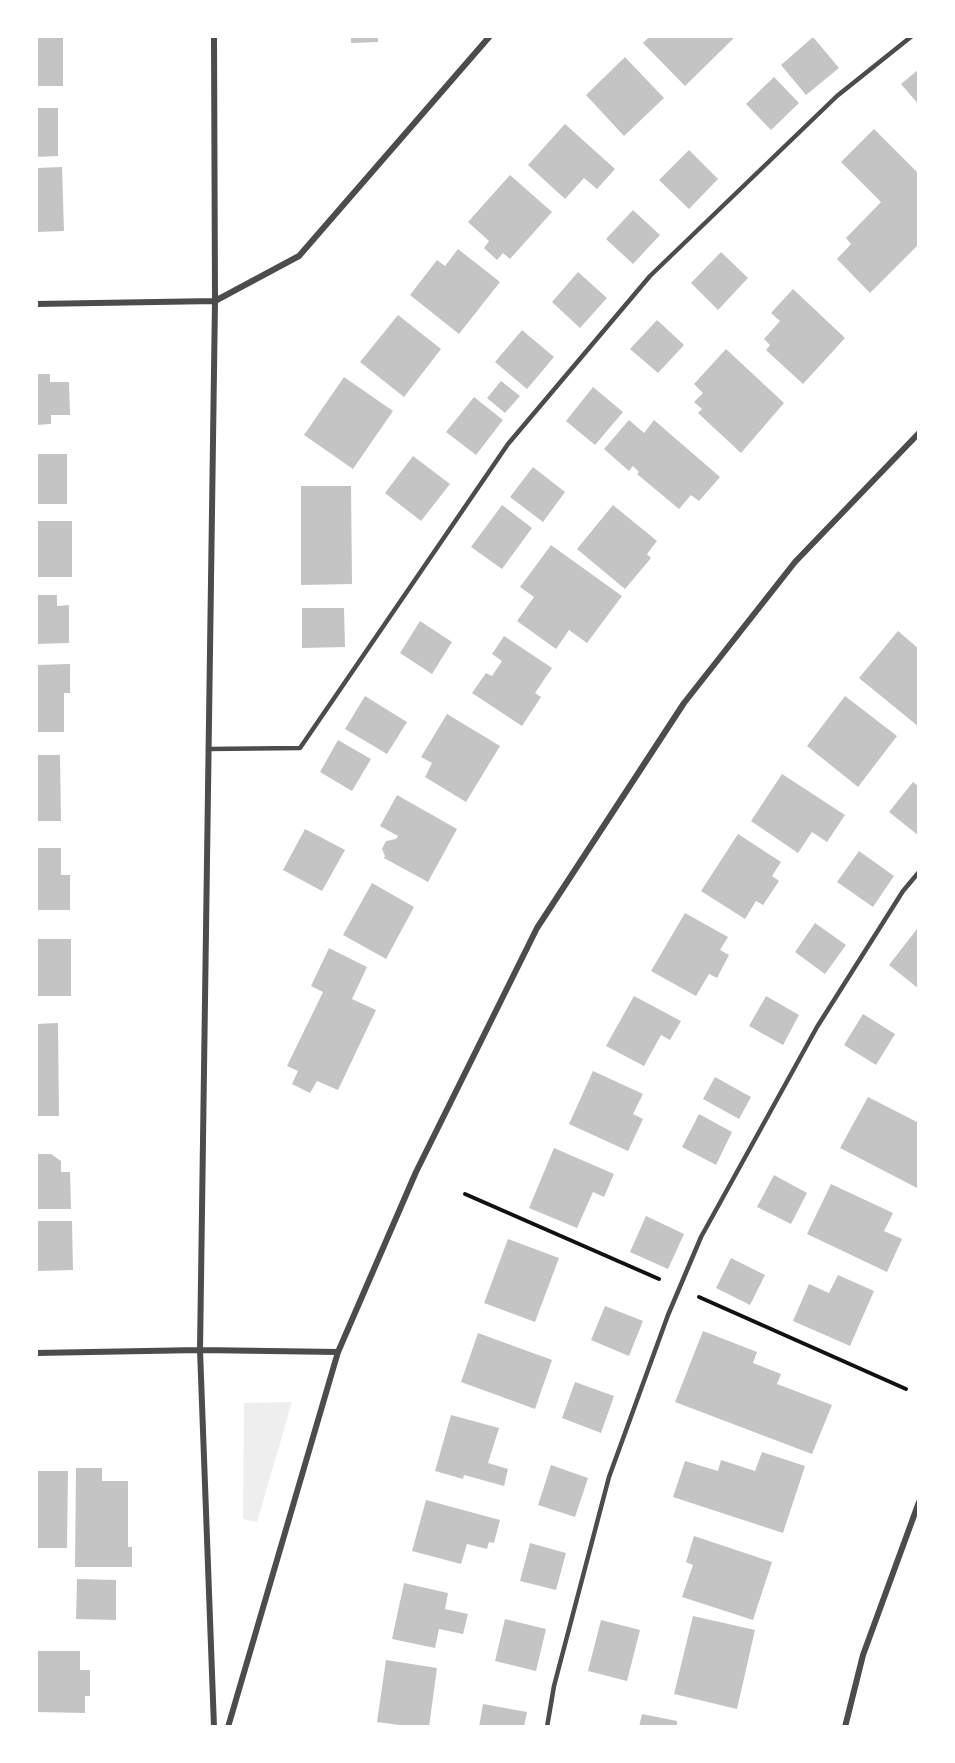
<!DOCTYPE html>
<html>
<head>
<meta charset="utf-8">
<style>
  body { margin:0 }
  #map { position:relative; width:955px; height:1763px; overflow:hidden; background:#fff; font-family:Poppins,sans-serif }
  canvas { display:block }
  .frame { position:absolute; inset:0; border:38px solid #fff; pointer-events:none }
</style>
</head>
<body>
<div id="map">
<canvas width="955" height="1763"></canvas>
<div class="frame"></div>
</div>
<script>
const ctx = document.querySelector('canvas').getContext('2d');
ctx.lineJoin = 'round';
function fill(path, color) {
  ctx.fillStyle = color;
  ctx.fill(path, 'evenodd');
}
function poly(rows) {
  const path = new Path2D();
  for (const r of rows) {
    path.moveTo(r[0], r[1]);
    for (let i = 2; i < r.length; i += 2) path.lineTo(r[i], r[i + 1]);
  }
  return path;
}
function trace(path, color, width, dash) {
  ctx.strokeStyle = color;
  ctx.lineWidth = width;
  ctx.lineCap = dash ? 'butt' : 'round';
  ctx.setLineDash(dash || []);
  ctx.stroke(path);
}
fill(poly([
  [292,1402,257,1522,243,1519,244,1403]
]), '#eee');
fill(poly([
  [351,36,378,36,378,42,351,43],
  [650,36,736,36,685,86,643,43],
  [36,37,63,37,63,86,36,86],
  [813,37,839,68,806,95,781,65],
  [625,57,664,98,624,136,586,95],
  [919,69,919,105,901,84],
  [774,77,799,103,771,130,746,104],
  [36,108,58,108,58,156,36,157],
  [565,124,615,169,597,189,584,178,565,199,528,165],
  [874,129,919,174,919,244,870,293,837,259,851,244,846,238,881,202,841,162],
  [689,150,718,179,689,209,659,180],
  [62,167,64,231,36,232,36,168],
  [510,175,552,212,510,259,503,253,497,260,484,248,489,241,468,222],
  [633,210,660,235,633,264,606,239],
  [458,249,500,282,459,334,410,295,437,260,445,266],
  [721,252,748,278,718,310,691,283],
  [578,272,607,298,580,328,552,302],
  [793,289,845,338,803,384,766,350,770,345,764,339,780,321,771,313],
  [398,315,441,349,404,397,360,362],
  [657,320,684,345,658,373,630,349],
  [522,330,554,357,527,389,495,362],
  [726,349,784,403,741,453,698,413,702,409,694,402,703,393,694,384],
  [36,374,50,374,50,382,69,382,70,415,51,415,51,424,36,425],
  [344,377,393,411,353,469,304,435],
  [501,381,520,396,505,413,487,398],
  [593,387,623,412,595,445,566,421],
  [474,397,503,420,476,455,446,432],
  [629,420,644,433,654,420,720,477,699,501,691,495,679,509,637,474,639,472,633,466,629,471,604,449],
  [36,454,67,454,67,504,36,504],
  [413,456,450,484,421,521,385,493],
  [533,467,565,492,543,522,510,497],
  [301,486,351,486,352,584,301,585],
  [502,505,532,528,502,569,471,547],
  [613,505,657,541,647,554,651,558,625,589,577,549],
  [36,521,72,521,72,577,36,577],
  [551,545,622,596,587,643,569,630,556,649,517,621,534,597,520,587],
  [36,595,57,595,57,606,69,605,69,643,36,644],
  [302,608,344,608,345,647,302,648],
  [420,621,452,642,432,674,400,653],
  [898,631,919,649,919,727,859,678],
  [504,636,552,668,535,693,541,697,522,726,472,693,486,673,492,676,502,661,492,654],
  [70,664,70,693,64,693,64,732,36,732,36,665],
  [365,696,407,722,387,754,345,729],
  [845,696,897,736,858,787,807,746],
  [447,714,500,746,466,802,425,777,432,763,421,757],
  [338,740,371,759,352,791,320,772],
  [36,755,60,755,61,821,36,821],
  [782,774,845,815,827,842,812,832,798,853,751,821],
  [913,782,919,787,919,836,889,812],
  [397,795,457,829,428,882,384,858,385,856,382,849,386,841,396,839,398,836,380,826],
  [305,829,345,850,322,891,283,870],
  [738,834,781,862,772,876,779,881,763,905,756,901,745,919,701,891],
  [36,848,61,848,61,875,70,875,70,910,36,910],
  [859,851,894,876,873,907,837,882],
  [372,883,414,907,386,959,343,935],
  [685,913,728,937,720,950,729,955,717,978,709,974,696,996,651,971],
  [815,923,846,945,825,974,795,952],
  [917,929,919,930,919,989,889,965],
  [36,939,71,939,71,996,36,996],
  [329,948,367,967,352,999,376,1010,338,1090,317,1081,310,1093,292,1084,298,1071,287,1066,323,992,311,986],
  [634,996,681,1021,670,1040,661,1035,644,1066,606,1046],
  [766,996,799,1015,783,1045,749,1026],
  [863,1014,895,1034,876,1065,844,1045],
  [58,1023,59,1116,36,1116,36,1024],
  [593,1071,643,1094,633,1114,643,1119,628,1151,569,1124],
  [715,1077,751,1097,739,1119,703,1099],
  [868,1097,919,1123,919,1189,840,1148],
  [699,1114,732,1132,716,1165,682,1147],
  [554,1148,614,1174,604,1197,593,1192,577,1228,529,1208],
  [36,1154,51,1154,61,1161,61,1172,70,1172,71,1209,36,1209],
  [774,1175,807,1193,791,1224,757,1207],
  [831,1184,893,1213,884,1231,902,1239,887,1272,807,1234],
  [646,1216,684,1234,668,1269,630,1252],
  [36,1221,72,1221,73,1270,36,1271],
  [508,1239,559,1258,535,1322,484,1303],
  [731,1258,765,1275,750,1305,716,1288],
  [838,1275,874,1291,850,1346,793,1321,809,1284,829,1293],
  [605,1306,643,1321,629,1356,591,1340],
  [703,1331,757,1352,753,1363,781,1374,777,1384,832,1405,812,1454,675,1402],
  [478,1333,552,1360,535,1409,461,1382],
  [575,1382,614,1396,601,1433,562,1418],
  [451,1415,499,1428,488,1463,508,1469,504,1486,464,1475,463,1479,435,1471],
  [762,1452,805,1466,783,1533,673,1497,685,1461,718,1471,721,1460,755,1471],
  [551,1465,588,1478,575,1517,538,1505],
  [76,1468,102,1468,102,1481,128,1481,128,1547,132,1547,132,1567,75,1567],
  [36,1471,68,1471,67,1548,36,1548],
  [426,1500,500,1520,494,1543,489,1542,487,1549,467,1544,461,1564,412,1551],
  [694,1536,772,1562,753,1620,682,1597,693,1565,686,1562],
  [530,1543,566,1553,556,1590,520,1581],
  [77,1579,116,1580,116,1620,76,1619],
  [404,1583,448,1593,445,1609,468,1614,463,1634,439,1629,435,1648,392,1639],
  [693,1616,755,1630,737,1709,674,1694],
  [505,1619,546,1629,536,1671,495,1661],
  [601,1620,640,1630,627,1681,588,1671],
  [36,1651,80,1651,80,1670,90,1670,90,1696,85,1696,85,1713,36,1712],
  [386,1660,437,1668,429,1727,414,1727,377,1722],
  [483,1704,527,1712,524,1727,479,1727],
  [642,1714,677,1721,677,1725,683,1727,639,1727]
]), '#c4c4c4');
trace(poly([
  [465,1194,659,1279],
  [699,1297,906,1389]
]), '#111', 4);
trace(poly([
  [208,749,300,748,508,444,650,276,837,96,912,36],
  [547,1727,554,1686,609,1477,668,1315,701,1237,817,1027,903,891,919,872]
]), '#4c4c4c', 4.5);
trace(poly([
  [36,304,215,301,299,256,490,36],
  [36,1353,200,1350,338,1352],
  [214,1727,200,1350,215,301,214,36],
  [228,1727,338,1352,416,1172,537,928,684,703,795,562,919,433],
  [845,1727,863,1655,919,1502]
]), '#4c4c4c', 6);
</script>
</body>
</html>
